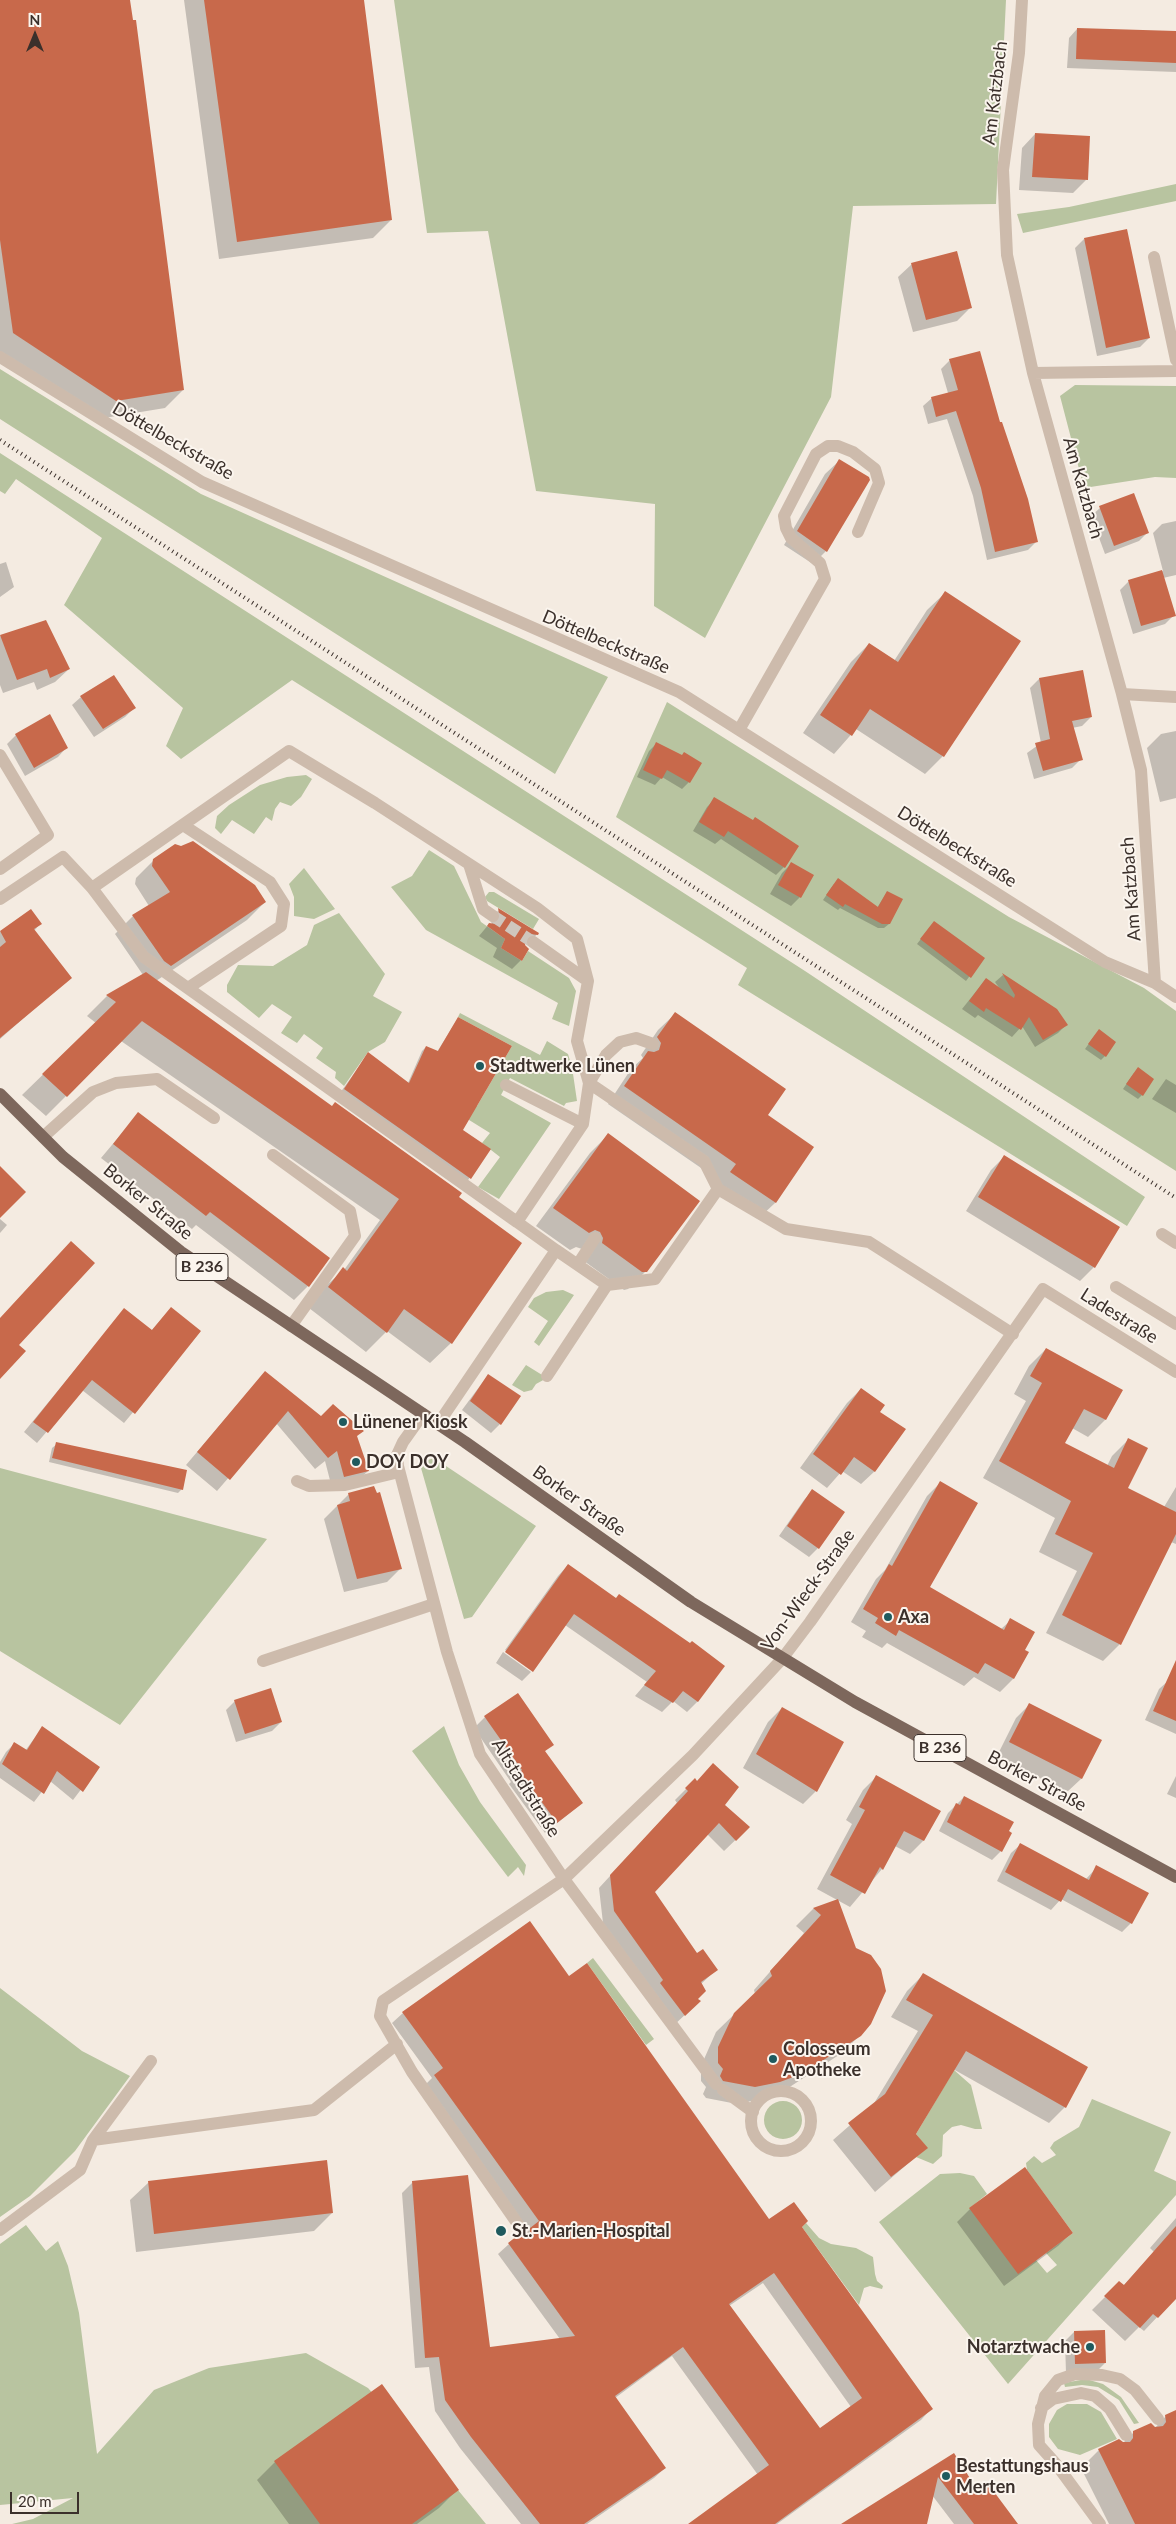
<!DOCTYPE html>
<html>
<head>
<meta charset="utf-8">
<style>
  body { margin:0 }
  #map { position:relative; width:1176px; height:2524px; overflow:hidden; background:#f4ebe1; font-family:Lato,sans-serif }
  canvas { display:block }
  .north { position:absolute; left:10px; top:10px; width:50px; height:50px; -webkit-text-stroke:4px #fbf5ee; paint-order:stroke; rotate:0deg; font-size:14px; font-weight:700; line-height:20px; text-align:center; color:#3b302b }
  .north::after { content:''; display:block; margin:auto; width:18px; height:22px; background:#3b302b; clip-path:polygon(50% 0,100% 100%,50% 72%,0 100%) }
  .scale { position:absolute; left:10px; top:2492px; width:69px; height:22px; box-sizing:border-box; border:2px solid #3b302b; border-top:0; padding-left:6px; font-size:15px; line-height:18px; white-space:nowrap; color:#3b302b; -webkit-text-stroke:4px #fbf5ee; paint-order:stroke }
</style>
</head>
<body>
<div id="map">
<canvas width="1176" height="2524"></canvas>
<div class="north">N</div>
<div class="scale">20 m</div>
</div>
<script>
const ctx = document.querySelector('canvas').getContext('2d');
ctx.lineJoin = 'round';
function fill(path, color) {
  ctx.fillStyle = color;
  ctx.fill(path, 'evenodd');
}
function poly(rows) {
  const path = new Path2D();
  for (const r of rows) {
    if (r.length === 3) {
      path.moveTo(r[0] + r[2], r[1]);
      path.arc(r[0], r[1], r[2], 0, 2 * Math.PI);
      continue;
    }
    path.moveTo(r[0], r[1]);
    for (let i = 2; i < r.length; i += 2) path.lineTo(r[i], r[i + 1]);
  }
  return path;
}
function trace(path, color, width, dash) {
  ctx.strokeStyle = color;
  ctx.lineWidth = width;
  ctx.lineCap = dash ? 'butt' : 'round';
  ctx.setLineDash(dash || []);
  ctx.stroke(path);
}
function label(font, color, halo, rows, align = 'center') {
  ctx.font = font + ' Lato,sans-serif';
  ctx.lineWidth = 4;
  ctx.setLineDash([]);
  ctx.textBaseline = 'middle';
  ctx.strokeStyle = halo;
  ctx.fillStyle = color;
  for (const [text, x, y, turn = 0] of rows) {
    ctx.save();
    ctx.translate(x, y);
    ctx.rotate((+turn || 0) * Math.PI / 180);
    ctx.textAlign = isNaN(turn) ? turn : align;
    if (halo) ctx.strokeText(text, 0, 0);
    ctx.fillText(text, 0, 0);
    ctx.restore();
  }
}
fill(poly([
  [394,0,1006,0,996,204,853,206,831,397,705,638,654,606,655,504,536,491,488,231,427,233],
  [1176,184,1176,201,1023,233,1017,214,1069,207],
  [0,369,201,494,608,677,555,774,0,419],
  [1075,385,1176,386,1176,478,1155,477,1084,488,1060,396],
  [0,453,805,971,1145,1197,1127,1226,738,985,747,968,292,680,181,759,166,746,183,708,64,605,102,538,16,479,5,494,0,491],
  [667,702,1009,917,1144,988,1176,1011,1176,1171,616,817],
  [306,775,312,779,301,797,291,806,280,802,275,809,272,821,266,817,254,834,232,820,221,834,215,828,217,816,229,805,260,785,287,777],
  [429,850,454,866,481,922,505,939,501,948,522,961,528,951,569,978,576,991,569,1026,552,1019,558,1003,426,930,391,887,412,876],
  [304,868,335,909,314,919,294,916,294,897,289,884],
  [489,892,494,892,539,919,533,929,487,901,485,897],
  [339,913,385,974,373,996,402,1012,385,1042,368,1052,344,1086,335,1078,336,1072,316,1058,323,1048,304,1034,297,1043,281,1033,292,1017,272,1004,259,1018,227,992,227,985,238,965,273,966,307,945,314,925],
  [460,1013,540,1055,547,1041,568,1054,572,1067,577,1101,566,1103,564,1106,510,1078,501,1095,551,1123,499,1199,478,1187,500,1157,482,1143,490,1133,437,1100,444,1087,477,1106,512,1046,458,1017],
  [563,1290,574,1295,539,1346,534,1342,548,1321,528,1307,534,1298,546,1292],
  [526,1365,547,1378,536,1384,532,1390,524,1392,512,1385],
  [434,1458,536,1526,472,1617,464,1619,421,1468,425,1461],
  [0,1468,267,1539,120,1725,0,1651],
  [444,1726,459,1765,480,1802,526,1865,524,1876,518,1867,508,1877,412,1751],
  [593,1958,654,2039,646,2045,587,1963],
  [0,1988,82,2051,130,2076,75,2151,30,2196,0,2217],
  [954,2070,971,2085,982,2129,975,2129,961,2125,952,2127,943,2135,942,2156,933,2164,916,2157,927,2148,916,2134],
  [1092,2099,1171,2132,1154,2171,1176,2181,1176,2195,1008,2384,879,2222,940,2174,960,2173,974,2176,987,2194,970,2208,1036,2260,1047,2273,1057,2265,1046,2253,1073,2233,1027,2170,1026,2163,1034,2156,1042,2163,1056,2155,1050,2148,1054,2142,1079,2127],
  [783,2120,19],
  [806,2223,819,2238,831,2244,856,2248,873,2257,875,2274,877,2281,883,2286,882,2289,870,2286,864,2288,859,2305,802,2227],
  [26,2225,46,2251,58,2241,68,2266,79,2313,97,2454,154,2390,209,2368,306,2353,368,2388,439,2467,486,2524,12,2524,33,2519,73,2498,0,2505,0,2244],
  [1086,2379,1103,2384,1121,2397,1139,2423,1134,2424,1119,2400,1098,2387,1082,2385,1065,2387,1064,2383],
  [1067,2404,1087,2404,1101,2412,1117,2439,1080,2455,1058,2449,1049,2437,1049,2424,1057,2410]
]), '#b8c4a0');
fill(poly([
  [0,0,129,0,183,390,165,408,98,419,0,354],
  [184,0,362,0,391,220,373,238,219,259],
  [1077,29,1176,33,1176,72,1067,68,1069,38],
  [1035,134,1086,180,1073,193,1019,190,1022,148],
  [1084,239,1149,338,1140,347,1097,356,1075,248],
  [912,264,971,307,957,321,913,332,898,277],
  [950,360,1000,424,1036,542,1028,550,987,560,973,496,947,419,928,424,923,406,932,398,948,393,941,369],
  [839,461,826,551,813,564,784,545,825,474],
  [1100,508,1148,532,1139,541,1105,554,1091,516],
  [1176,521,1176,575,1163,578,1174,615,1165,624,1133,634,1120,590,1129,581,1163,571,1153,533,1162,524],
  [6,562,14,587,0,597,0,564],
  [945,593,1019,641,943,756,925,774,856,729,834,754,803,733,851,662,869,644,894,661,927,610],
  [0,636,69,669,55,682,37,690,34,682,3,693,0,685],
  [1082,671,1091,717,1082,726,1072,728,1081,759,1072,768,1034,779,1027,753,1041,743,1030,688,1039,679],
  [81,697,134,708,125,717,94,737,72,705],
  [1176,731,1176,798,1160,802,1147,748,1161,734],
  [16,735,66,748,58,757,25,776,7,744],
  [656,744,689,782,682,789,662,777,655,785,637,777,649,751],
  [715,799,784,867,776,875,721,839,715,844,693,831,707,807],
  [154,860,265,902,247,920,156,981,458,1197,451,1343,430,1363,387,1331,366,1352,309,1308,322,1289,344,1270,380,1220,121,1041,46,1116,22,1095,96,1023,87,1016,107,996,143,975,115,934,133,916,149,906,135,884,136,878],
  [791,864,800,897,791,906,770,894,782,873],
  [834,884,877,908,887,892,889,924,884,928,878,928,840,908,838,910,823,900],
  [31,911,40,924,34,931,70,977,0,1039,0,932],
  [498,911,538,933,528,944,524,943,521,960,512,969,493,957,497,948,479,936,489,924,492,924,490,919],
  [930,927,983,958,966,981,917,944],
  [1003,975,1057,1010,1066,1025,1058,1033,1035,1047,1022,1026,1012,1037,978,1015,975,1018,962,1009,986,979,1000,989,995,982],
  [675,1014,766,1116,812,1147,775,1203,758,1219,714,1190,720,1181,608,1104,631,1069,643,1058,641,1055,658,1030],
  [458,1018,461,1130,489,1150,466,1183,340,1093,368,1054,408,1083,422,1051,426,1047,437,1052],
  [1095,1035,1105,1056,1101,1060,1085,1049],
  [1134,1073,1142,1095,1138,1099,1123,1089],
  [1166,1079,1176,1085,1176,1113,1152,1099],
  [138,1114,328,1258,308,1286,294,1300,196,1225,192,1229,101,1158],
  [608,1135,646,1271,628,1289,624,1290,584,1261,582,1249,576,1247,570,1250,536,1226,590,1153],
  [1004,1157,1118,1227,1094,1267,1080,1281,966,1211,991,1170],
  [0,1219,7,1225,0,1233],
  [171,1308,200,1332,124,1423,82,1390,37,1443,24,1432,124,1310,151,1331],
  [1046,1349,1121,1391,1105,1420,1088,1437,1072,1428,1063,1444,1107,1466,1112,1456,1129,1439,1127,1489,1164,1507,1176,1487,1176,1544,1171,1542,1120,1644,1103,1661,1046,1633,1077,1571,1039,1552,1055,1518,983,1478,1026,1401,1014,1394,1029,1366],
  [265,1372,321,1417,356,1437,368,1471,356,1482,332,1488,325,1461,315,1469,276,1423,217,1491,186,1465],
  [488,1375,500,1424,491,1433,462,1410],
  [861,1389,879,1412,875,1471,861,1484,842,1471,827,1488,800,1468,847,1403],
  [57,1444,182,1489,178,1493,49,1462,52,1448],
  [940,1483,928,1588,1001,1629,1011,1620,1023,1650,1028,1653,1013,1679,1000,1692,974,1677,964,1686,887,1643,882,1648,862,1637,866,1631,851,1622,876,1579,885,1570,927,1496],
  [812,1491,818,1548,809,1557,779,1536,804,1500],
  [349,1494,376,1495,400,1569,387,1582,344,1592,324,1519],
  [568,1565,616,1599,698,1701,687,1712,673,1701,662,1712,635,1696,647,1682,565,1625,532,1670,505,1650,558,1576],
  [503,1652,531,1672,522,1681,496,1663],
  [1168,1681,1176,1684,1176,1734,1145,1720,1159,1689],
  [235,1701,281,1722,272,1731,236,1742,226,1710],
  [1030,1704,1100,1741,1081,1779,1067,1792,997,1756,1016,1718],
  [782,1708,816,1791,803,1804,743,1768,768,1722],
  [485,1717,552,1744,544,1752,582,1803,545,1833,509,1784,511,1782,474,1728],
  [42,1728,98,1767,73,1800,50,1781,34,1802,0,1778,0,1762,6,1752,14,1744,25,1751],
  [1176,1776,1176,1798,1167,1794],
  [876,1777,939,1811,923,1841,910,1854,895,1846,882,1869,850,1907,817,1889,852,1824,846,1820,863,1790],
  [695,1780,749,1827,724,1851,707,1834,653,1892,697,1954,716,1970,701,1984,696,1999,688,2012,673,2026,603,1923,599,1888,677,1803,675,1800],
  [964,1797,1001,1851,992,1860,939,1831,948,1813],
  [1020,1845,1086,1879,1097,1867,1131,1923,1122,1932,1061,1899,1051,1910,997,1881,1011,1853],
  [837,1901,855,1949,860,2035,842,2053,785,2090,761,2099,737,2104,706,2098,703,2094,706,2087,701,2081,701,2066,716,2032,755,1994,754,1990,804,1933,796,1926,813,1909],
  [923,1975,1065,2107,1049,2123,953,2069,915,2134,926,2148,875,2192,833,2140,873,2105,918,2031,891,2017,907,1991],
  [568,1977,769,2221,801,2227,931,2409,921,2420,777,2524,690,2524,758,2475,672,2356,615,2398,665,2468,654,2478,587,2524,521,2524,460,2448,435,2411,429,2367,415,2368,402,2193,413,2182,488,2349,560,2339,498,2254,509,2244,521,2238,528,2231,424,2086,432,2078,392,2023,403,2013],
  [763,2283,851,2407,820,2430,729,2306],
  [326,2162,332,2213,314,2231,136,2252,130,2200,148,2183],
  [970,2209,1071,2233,1058,2246,1004,2286,957,2222],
  [1176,2218,1176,2297,1144,2331,1139,2327,1125,2341,1092,2310,1119,2283,1123,2286,1154,2252,1150,2248],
  [1074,2332,1105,2363,1096,2372,1066,2373,1065,2341],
  [1176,2411,1176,2524,1109,2524,1081,2468,1099,2450,1124,2442,1134,2432,1155,2428,1166,2416],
  [954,2455,979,2496,1016,2524,954,2524,932,2495,926,2524,844,2524],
  [275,2462,457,2490,439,2508,417,2524,289,2524,257,2480]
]), '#0003');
fill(poly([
  [0,0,130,0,133,20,136,20,184,390,116,401,13,333,0,240],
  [204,0,364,0,392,220,237,242],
  [1077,28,1176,31,1176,63,1076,59],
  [1035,133,1090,136,1088,180,1032,177],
  [1127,229,1150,338,1106,348,1084,238],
  [957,251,972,308,926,320,911,263],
  [980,351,1000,422,1002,422,1028,499,1038,542,995,552,981,488,956,411,936,417,931,397,958,390,949,359],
  [839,459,869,477,870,480,827,552,797,531],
  [1134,493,1149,533,1114,546,1099,506],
  [1162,570,1176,616,1141,626,1128,580],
  [945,591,1021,641,944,757,870,709,852,736,820,715,869,643,898,662],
  [46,620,70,669,50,678,47,669,17,680,0,635],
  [1083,670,1092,717,1072,721,1083,760,1043,771,1035,743,1050,739,1039,678],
  [114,675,136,708,103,729,80,696],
  [50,714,68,748,34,768,15,734],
  [656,742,682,755,684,752,702,763,690,783,667,770,662,779,643,770],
  [714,797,753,820,755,817,799,846,785,868,728,831,724,837,699,822],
  [193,841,255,885,266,902,171,966,164,961,132,915,170,892,152,866,153,859,175,844,181,846],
  [791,862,814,875,801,898,778,885],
  [838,878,878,907,887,891,903,899,890,924,882,924,845,904,843,907,826,895],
  [498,908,539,933,538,935,530,934,526,938,525,945,529,949,522,961,501,948,505,939,487,926,489,923,496,924,500,920],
  [31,909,42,924,34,929,72,978,0,1038,0,947,6,942,0,931],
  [934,921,985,958,971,978,920,939],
  [146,972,332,1106,335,1102,462,1193,459,1197,522,1243,452,1344,404,1309,387,1333,328,1287,343,1267,347,1271,399,1199,142,1021,67,1097,42,1074,116,1002,106,995],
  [1002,973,1057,1009,1068,1025,1043,1040,1029,1017,1021,1030,986,1008,984,1012,969,1001,986,978,1014,998,1015,995],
  [675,1012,786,1089,768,1115,814,1147,776,1203,730,1172,736,1164,624,1086,648,1051,654,1052,659,1050,661,1043,657,1037],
  [458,1017,512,1046,463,1130,491,1149,471,1179,344,1089,368,1052,409,1083,426,1046,438,1051],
  [1099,1029,1116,1042,1106,1057,1088,1044],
  [1138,1067,1154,1079,1143,1096,1126,1084],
  [138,1112,330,1258,309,1287,210,1212,206,1216,113,1144],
  [608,1133,700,1201,647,1272,642,1272,602,1243,603,1238,600,1232,595,1230,589,1233,553,1208],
  [1004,1155,1120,1227,1095,1268,978,1197],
  [0,1166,26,1192,0,1218],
  [71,1241,95,1263,19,1345,26,1351,0,1379,0,1318],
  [171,1307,201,1331,135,1414,92,1380,48,1433,33,1422,124,1308,152,1330],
  [1046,1348,1123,1390,1106,1420,1084,1409,1065,1443,1114,1468,1128,1438,1148,1448,1128,1488,1176,1512,1176,1534,1121,1645,1062,1615,1093,1553,1055,1534,1071,1501,999,1461,1042,1383,1030,1376],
  [265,1371,321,1416,333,1404,364,1431,357,1436,369,1471,344,1477,337,1451,328,1458,288,1411,230,1480,197,1452],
  [488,1374,521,1396,501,1425,470,1401],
  [861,1388,885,1405,880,1412,906,1429,875,1472,854,1457,841,1475,813,1454],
  [56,1442,187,1470,183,1490,52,1458],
  [940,1481,978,1503,930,1587,1004,1630,1010,1618,1035,1632,1025,1650,1029,1652,1014,1679,985,1663,978,1674,899,1630,896,1636,875,1623,878,1618,863,1609,889,1564,892,1566],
  [374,1486,377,1493,380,1492,402,1569,357,1579,337,1505,350,1501,348,1493],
  [812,1489,845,1512,819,1549,787,1526],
  [568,1564,616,1598,619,1594,690,1643,692,1641,725,1666,698,1702,683,1691,673,1703,644,1685,656,1671,574,1614,533,1672,505,1652],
  [1176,1660,1176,1721,1153,1711],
  [271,1688,282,1722,245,1734,234,1700],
  [518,1693,554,1745,545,1751,583,1803,557,1823,520,1772,522,1770,484,1716],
  [1029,1703,1102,1740,1082,1779,1009,1742],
  [782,1707,844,1742,817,1792,756,1754],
  [42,1726,100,1767,83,1792,57,1771,44,1794,2,1764,14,1742,27,1750],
  [713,1763,739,1787,725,1805,750,1827,736,1841,719,1823,655,1892,697,1953,703,1949,718,1970,701,1982,706,1991,698,1999,701,2001,685,2016,660,1983,663,1980,614,1911,610,1875,688,1791,685,1788,695,1778,697,1781],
  [876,1775,941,1811,924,1841,904,1831,883,1870,880,1867,865,1894,830,1875,865,1810,859,1807],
  [964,1796,1014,1822,1009,1831,1012,1833,1002,1852,947,1822,956,1803,960,1805],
  [1020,1843,1089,1880,1096,1865,1149,1893,1132,1924,1068,1889,1061,1902,1005,1872],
  [838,1899,856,1948,871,1955,881,1969,886,1991,871,2024,861,2036,822,2061,804,2073,780,2082,755,2087,723,2081,720,2076,723,2069,718,2063,718,2047,734,2013,772,1976,770,1971,821,1915,813,1908],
  [530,1921,569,1976,587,1963,769,2219,794,2202,808,2221,802,2227,933,2409,775,2524,688,2524,769,2465,683,2347,615,2396,666,2468,584,2524,540,2524,471,2437,445,2400,439,2357,425,2358,412,2181,468,2175,490,2347,575,2336,508,2243,517,2236,526,2237,530,2233,530,2228,539,2221,434,2075,443,2068,402,2012],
  [774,2273,862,2398,820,2428,729,2304],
  [923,1973,1088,2067,1066,2108,966,2051,916,2134,928,2148,891,2177,848,2123,885,2094,933,2015,906,2000],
  [327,2160,333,2213,154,2234,148,2181],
  [1025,2167,1073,2233,1018,2274,969,2208],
  [1176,2226,1176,2299,1158,2318,1153,2314,1140,2328,1104,2296,1119,2281,1124,2285],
  [1105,2330,1106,2363,1075,2364,1074,2331],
  [382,2384,459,2490,412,2524,320,2524,274,2461],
  [1176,2410,1176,2524,1135,2524,1098,2449,1119,2439,1123,2442,1130,2442,1133,2438,1133,2431,1151,2423,1155,2427,1163,2426,1166,2422,1165,2415],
  [954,2453,980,2494,989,2485,1018,2524,974,2524,938,2477,927,2524,841,2524]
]), '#c8694b');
trace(poly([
  [493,916,533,942]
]), '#cfc6bd', 12, [12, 6]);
trace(poly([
  [1022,0,1019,53,1003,170,1007,255,1033,373,1122,694,1141,770,1155,983],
  [1154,257,1176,360],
  [0,357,202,482,679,692,1105,962,1155,983,1176,997],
  [1033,373,1176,371],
  [1122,694,1176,697],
  [739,730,825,579,820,563,791,538,786,528,784,516,816,454,828,446,838,446,853,452,875,469,879,483,858,532],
  [0,755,48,835,0,869],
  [183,825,270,882,284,904,281,926,188,988],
  [469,864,483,909,493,916],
  [92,888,289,751,375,803,537,908,577,939,588,981,577,1041,589,1083,583,1124,517,1222,556,1250,438,1424],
  [0,899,63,857,92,888,144,957,517,1222],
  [533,942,588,981],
  [653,1044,636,1038,620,1042,606,1055,589,1083,704,1161,718,1189,786,1229,869,1242,1013,1334],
  [506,1085,583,1124],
  [43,1137,93,1092,116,1083,157,1079,214,1118],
  [273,1155,350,1211,355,1236,291,1326],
  [1162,1234,1176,1243],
  [556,1250,607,1285,655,1279,718,1189],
  [578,1264,595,1238],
  [1116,1287,1176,1324],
  [547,1376,607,1285],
  [423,1414,403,1442,397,1455,398,1466,447,1652,480,1754,564,1879,716,2084],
  [297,1481,309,1486,345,1485,399,1472],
  [263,1661,434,1604],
  [723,2090,753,2112],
  [781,2121,30],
  [93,2140,151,2061],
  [0,2230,80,2170,93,2140,314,2110,397,2044],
  [522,2230,412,2072,380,2016,383,2001,564,1879,693,1755,782,1659,810,1622,1043,1289,1176,1372],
  [1041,2408,1053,2399,1081,2393,1095,2396,1110,2409,1126,2435],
  [1100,2524,1056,2464,1039,2445,1038,2424,1045,2396,1058,2380,1075,2374,1102,2375,1120,2379,1135,2390,1158,2419]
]), '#cdbbac', 12);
trace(poly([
  [0,1094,63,1157,181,1252,465,1442,691,1602,855,1702,1176,1877]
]), '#7d675c', 12);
trace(poly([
  [0,440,1176,1198]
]), '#3b302b', 4, [1, 4]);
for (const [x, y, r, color] of [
  [480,1066,5,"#1f5a5e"],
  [343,1422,5,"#1f5a5e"],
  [356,1462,5,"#1f5a5e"],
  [888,1617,5,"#1f5a5e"],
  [773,2059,5,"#1f5a5e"],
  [501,2231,6,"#1f5a5e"],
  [1090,2347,5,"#1f5a5e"],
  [946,2476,5,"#1f5a5e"]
]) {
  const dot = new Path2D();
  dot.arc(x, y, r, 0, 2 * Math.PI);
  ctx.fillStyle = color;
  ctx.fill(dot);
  trace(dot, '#fbf5ee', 2);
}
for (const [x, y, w] of [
  [202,1267,52],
  [940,1748,52]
]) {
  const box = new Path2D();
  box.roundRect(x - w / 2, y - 13.5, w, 27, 4);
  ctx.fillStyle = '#fbf5ee';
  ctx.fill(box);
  trace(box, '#3b302b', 1);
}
label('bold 16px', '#3b302b', null, [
  ["B 236",202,1267],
  ["B 236",940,1748]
]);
label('18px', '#3b302b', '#fbf5ee', [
  ["Am Katzbach",995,93,-83],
  ["Döttelbeckstraße",173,441,30],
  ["Am Katzbach",1083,488,74],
  ["Döttelbeckstraße",606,642,23],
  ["Döttelbeckstraße",957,847,32],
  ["Am Katzbach",1131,889,-94],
  ["Borker Straße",148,1202,39],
  ["Ladestraße",1119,1316,32],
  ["Borker Straße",579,1501,35],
  ["Von-Wieck-Straße",808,1590,-54],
  ["Borker Straße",1037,1781,28],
  ["Altstadtstraße",526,1788,58]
]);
label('bold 18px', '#3b302b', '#fbf5ee', [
  ["Stadtwerke Lünen",490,1066],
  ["Lünener Kiosk",353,1422],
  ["DOY DOY",366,1462],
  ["Axa",898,1617],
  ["Colosseum",783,2049],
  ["Apotheke",783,2070],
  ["St.-Marien-Hospital",512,2231],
  ["Notarztwache",1080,2347,"right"],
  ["Bestattungshaus",956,2466],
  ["Merten",956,2487]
], 'left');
</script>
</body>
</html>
